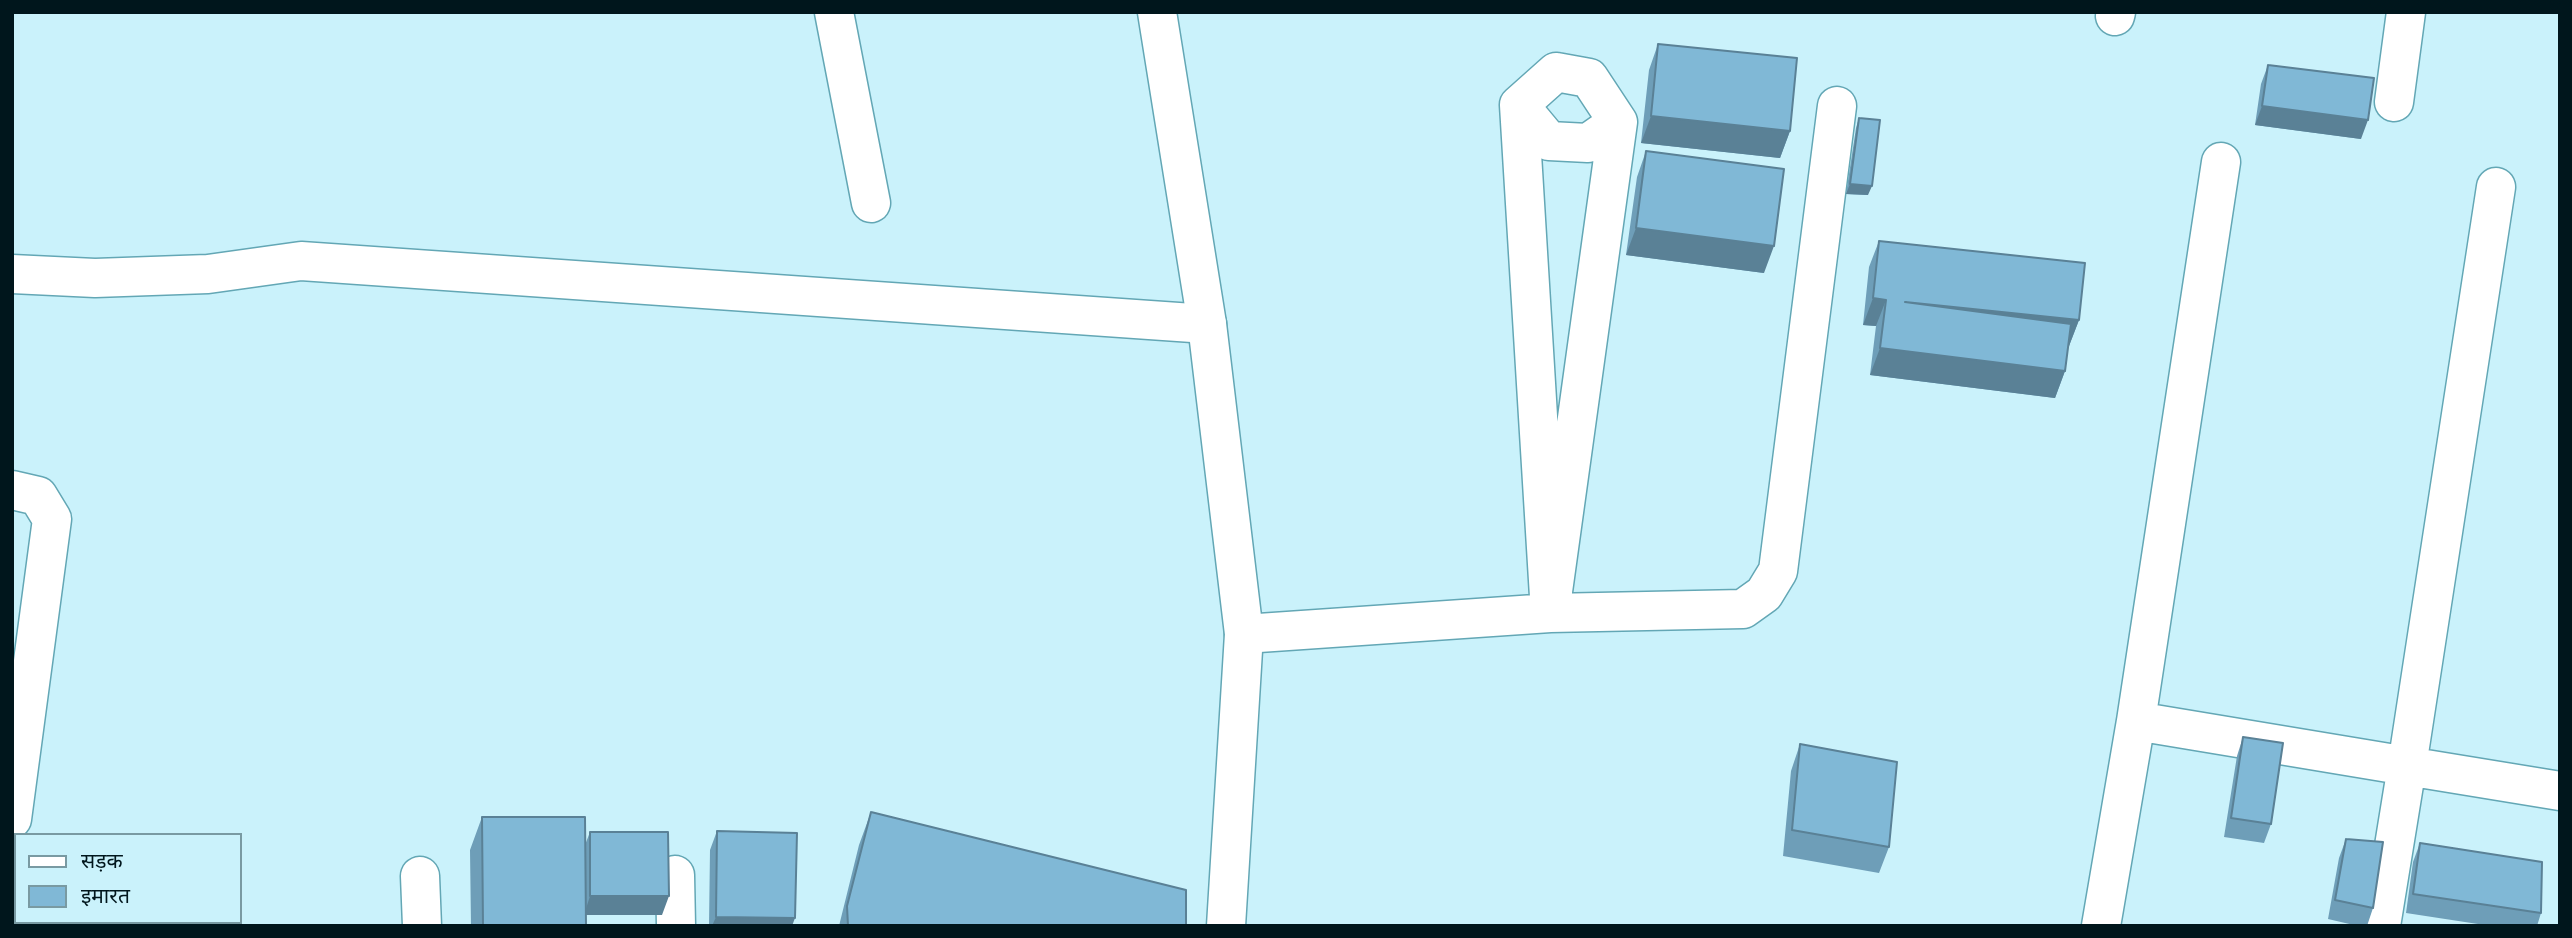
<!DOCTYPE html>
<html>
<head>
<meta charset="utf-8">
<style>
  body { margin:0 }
  #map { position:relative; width:2572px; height:938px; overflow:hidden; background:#caf2fb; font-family:"Open Sans","Noto Sans Devanagari",sans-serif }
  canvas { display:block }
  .frame { position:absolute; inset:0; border:14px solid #00161c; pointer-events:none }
  .legend { position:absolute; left:14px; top:833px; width:228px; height:91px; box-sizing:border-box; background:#caf2fb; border:2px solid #799aa2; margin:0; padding:9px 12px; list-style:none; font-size:21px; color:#00161c }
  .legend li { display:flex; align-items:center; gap:14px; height:35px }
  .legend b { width:35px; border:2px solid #799aa2 }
</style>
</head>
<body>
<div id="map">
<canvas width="2572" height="938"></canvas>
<div class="frame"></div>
<ul class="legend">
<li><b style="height:9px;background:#fff"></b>सड़क</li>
<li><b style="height:19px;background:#80b8d6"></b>इमारत</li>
</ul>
</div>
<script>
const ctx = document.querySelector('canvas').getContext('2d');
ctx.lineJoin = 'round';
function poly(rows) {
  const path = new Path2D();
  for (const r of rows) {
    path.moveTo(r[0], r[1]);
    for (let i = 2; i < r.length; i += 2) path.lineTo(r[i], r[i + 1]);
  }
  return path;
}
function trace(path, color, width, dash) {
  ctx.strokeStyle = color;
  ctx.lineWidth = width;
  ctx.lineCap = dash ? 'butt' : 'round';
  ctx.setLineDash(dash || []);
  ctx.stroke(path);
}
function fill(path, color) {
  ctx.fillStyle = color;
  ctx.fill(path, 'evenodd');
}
const minor = poly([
  [834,12,871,203],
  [2115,16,2116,12],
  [1556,72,1589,78,1618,122,1550,613,1519,105,1556,72],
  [2394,102,2406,12],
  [1519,105,1549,141,1588,143,1618,122],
  [2496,187,2407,766,2560,791],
  [12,274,95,278,208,274,301,261,1207,324],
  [12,490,38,496,52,519,12,819],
  [1244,634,1550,613,1743,609,1764,594,1778,571,1837,106],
  [2136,721,2221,162],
  [675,875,676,926],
  [420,876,422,926],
  [209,922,209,926],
  [2101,926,2136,721,2407,766,2381,926]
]);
const tertiary = poly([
  [1157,12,1207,324,1244,634,1226,926]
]);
trace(minor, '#63a7b5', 41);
trace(tertiary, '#63a7b5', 41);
trace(minor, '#fff', 38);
trace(tertiary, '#fff', 38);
fill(poly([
  [1658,44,1790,131,1780,158,1641,143,1649,70],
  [2268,65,2361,139,2255,125,2261,84],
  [1859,118,1868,195,1846,194,1856,128],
  [1646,151,1764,273,1626,255,1637,177],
  [1879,241,2079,320,2069,346,2068,346,2065,371,2055,398,1870,375,1876,326,1863,325,1869,267],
  [2243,737,2271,824,2264,843,2224,837,2237,756],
  [1800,744,1889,847,1879,873,1783,856,1791,771],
  [871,812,1186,926,839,926,859,845],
  [482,817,585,845,590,832,662,915,586,915,586,926,471,926,470,850],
  [717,831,792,926,709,926,710,850],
  [2346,839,2373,908,2367,926,2358,926,2328,919,2339,858],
  [2420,843,2541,913,2537,926,2491,926,2406,913,2413,862]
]), '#6e9eb8');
fill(poly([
  [2262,106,2368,120,2361,139,2255,125],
  [1651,116,1790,131,1780,158,1641,143],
  [1850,184,1872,186,1868,195,1846,194],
  [1636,228,1774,246,1764,273,1626,255],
  [1873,298,1886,300,1876,326,1863,325],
  [1905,302,2079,320,2069,346,1895,328],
  [1880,348,2065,371,2055,398,1870,375],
  [590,896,669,896,662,915,584,915],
  [716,917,795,918,792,926,712,926]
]), '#5a8196');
const building = poly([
  [1658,44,1797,58,1790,131,1651,116,1658,44],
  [2268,65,2374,78,2368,120,2262,106,2268,65],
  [1859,118,1880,120,1872,186,1850,184,1859,118],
  [1646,151,1784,169,1774,246,1636,228,1646,151],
  [1879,241,2085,263,2079,320,1905,302,2071,324,2065,371,1880,348,1886,300,1873,298,1879,241],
  [2243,737,2283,743,2271,824,2231,818,2243,737],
  [1800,744,1897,762,1889,847,1792,830,1800,744],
  [871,812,1186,890,1186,926,848,926,847,906,871,812],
  [482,817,585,817,586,926,483,926,482,817],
  [717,831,797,833,795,918,716,917,717,831],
  [590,832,668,832,669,896,590,896,590,832],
  [2346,839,2383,842,2373,908,2335,900,2346,839],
  [2420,843,2542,862,2541,913,2413,894,2420,843]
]);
fill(building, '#80b8d6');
trace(building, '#5a8196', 2);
</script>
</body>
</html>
